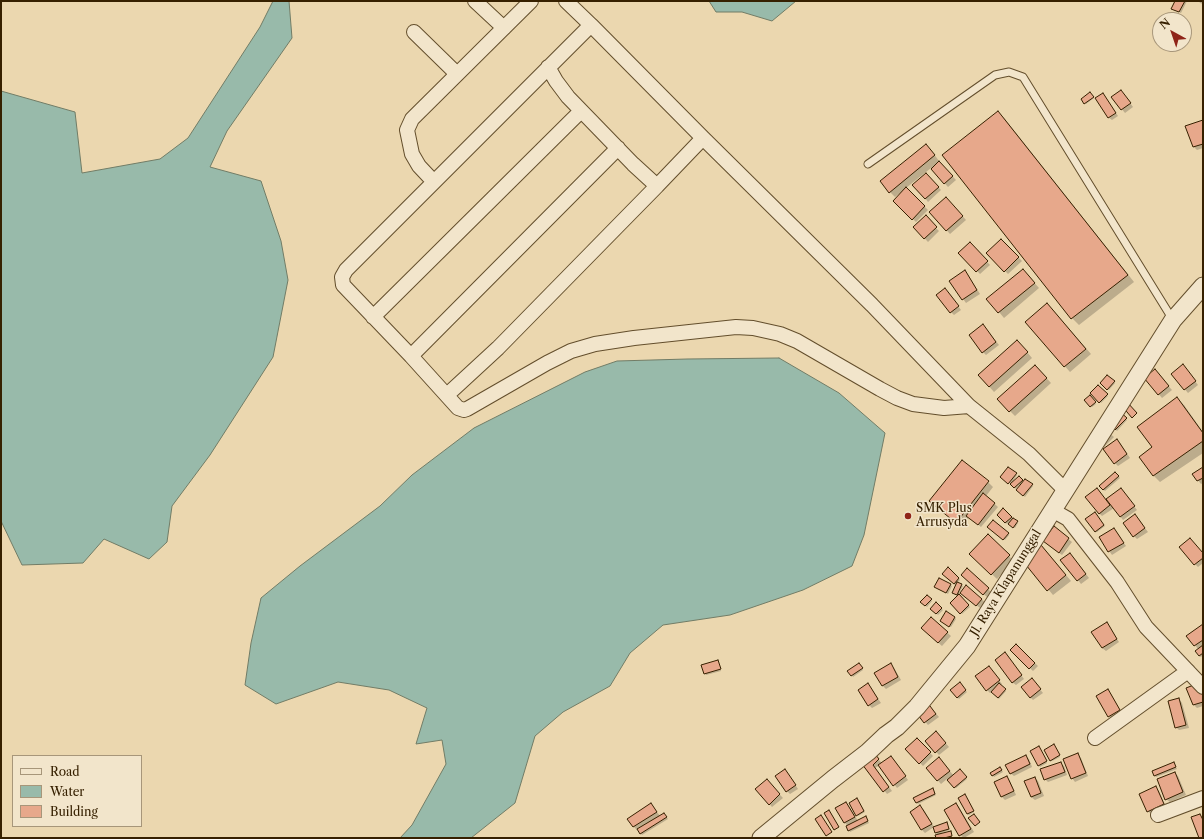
<!DOCTYPE html>
<html>
<head>
<meta charset="utf-8">
<style>
  body { margin:0 }
  #map { position:relative; width:1204px; height:839px; overflow:hidden; background:#ebd7af; font-family:"Libre Caslon Text",serif }
  canvas { display:block }
  .frame { position:absolute; inset:0; border:2px solid #362000; pointer-events:none }
  .legend { position:absolute; left:12px; top:755px; width:130px; height:72px; box-sizing:border-box; background:#f2e5cb; border:1px solid #a7967a; margin:0; padding:5px 7px; list-style:none; font-size:12px; color:#362000 }
  .legend li { display:flex; align-items:center; gap:8px; height:20px }
  .legend b { width:20px; border:1px solid #a7967a }
  .north { position:absolute; left:1152px; top:12px; width:40px; height:40px; box-sizing:border-box; background:#f2e5cb; border:1px solid #a7967a; border-radius:50%; rotate:320deg; font-size:11px; font-weight:700; line-height:16px; text-align:center; color:#362000 }
  .north::after { content:''; display:block; margin:auto; width:14px; height:18px; background:#8f2418; clip-path:polygon(50% 0,100% 100%,50% 72%,0 100%) }
</style>
</head>
<body>
<div id="map">
<canvas width="1204" height="839"></canvas>
<div class="frame"></div>
<ul class="legend">
<li><b style="height:5px;background:#f2e5cb"></b>Road</li>
<li><b style="height:11px;background:#98baaa"></b>Water</li>
<li><b style="height:11px;background:#e7a88b"></b>Building</li>
</ul>
<div class="north">N</div>
</div>
<script>
const ctx = document.querySelector('canvas').getContext('2d');
ctx.lineJoin = 'round';
function fill(path, color) {
  ctx.fillStyle = color;
  ctx.fill(path, 'evenodd');
}
function poly(rows) {
  const path = new Path2D();
  for (const r of rows) {
    path.moveTo(r[0], r[1]);
    for (let i = 2; i < r.length; i += 2) path.lineTo(r[i], r[i + 1]);
  }
  return path;
}
function trace(path, color, width, dash) {
  ctx.strokeStyle = color;
  ctx.lineWidth = width;
  ctx.lineCap = dash ? 'butt' : 'round';
  ctx.setLineDash(dash || []);
  ctx.stroke(path);
}
function label(font, color, halo, rows, align = 'center') {
  ctx.font = font + ' "Libre Caslon Text",serif';
  ctx.lineWidth = 3;
  ctx.setLineDash([]);
  ctx.textBaseline = 'middle';
  ctx.strokeStyle = halo;
  ctx.fillStyle = color;
  for (const [text, x, y, turn = 0] of rows) {
    ctx.save();
    ctx.translate(x, y);
    ctx.rotate((+turn || 0) * Math.PI / 180);
    ctx.textAlign = isNaN(turn) ? turn : align;
    if (halo) ctx.strokeText(text, 0, 0);
    ctx.fillText(text, 0, 0);
    ctx.restore();
  }
}
const water = poly([
  [273,1,289,1,292,38,227,131,210,167,261,181,281,241,288,280,273,357,210,455,172,506,167,542,149,559,104,539,83,563,22,565,1,521,1,91,75,112,82,173,160,159,188,138,260,27,273,1],
  [709,1,796,1,772,21,742,12,716,12,709,1],
  [779,358,839,393,885,433,864,535,852,566,803,590,730,615,663,625,630,653,610,686,563,712,535,736,515,803,471,838,400,838,412,825,446,764,442,740,416,744,427,708,389,690,338,682,276,704,245,685,251,643,261,598,300,566,380,506,412,475,474,428,585,372,617,361,687,359,779,358]
]);
fill(water, '#98baaa');
trace(water, '#717c66', 1);
fill(poly([
  [1176,1,1187,1,1181,13,1174,10],
  [1199,1,1203,1,1203,4,1200,3],
  [1090,93,1094,98,1086,104,1085,103],
  [1124,94,1133,107,1125,113,1112,97],
  [1106,98,1118,116,1112,120,1108,117],
  [998,112,1005,119,1134,282,1079,325,1072,318,944,155],
  [1203,121,1203,148,1197,150,1194,147,1187,127],
  [931,150,939,161,939,162,956,180,948,187,931,168,906,188,928,210,916,222,894,201,901,194,900,193,895,197,890,192],
  [926,174,941,190,928,202,925,198],
  [949,201,966,220,950,234,930,212],
  [925,217,939,231,928,242,914,227],
  [1001,240,1022,261,1008,274,987,253],
  [970,243,990,265,980,274,960,253],
  [1023,270,1039,288,1004,318,999,312],
  [968,275,980,294,966,303,950,281],
  [948,292,961,310,954,315,951,312],
  [1052,309,1091,354,1070,372,1026,322],
  [986,329,999,345,986,355,983,352],
  [1022,346,1032,358,994,392,979,375],
  [1186,369,1198,385,1188,393,1172,374],
  [1040,371,1051,383,1015,416,1010,411],
  [1158,374,1172,390,1162,398,1145,378],
  [1107,376,1115,383,1109,390,1101,383],
  [1098,386,1108,396,1101,403,1091,393],
  [1090,397,1096,404,1092,407,1086,400],
  [1177,399,1184,405,1203,432,1203,453,1160,482,1154,476,1153,447],
  [1119,412,1127,420,1117,431,1109,423],
  [1108,432,1114,437,1104,447,1098,442],
  [1120,443,1130,458,1118,466,1115,463],
  [1203,468,1203,483,1201,484,1193,474],
  [1115,473,1120,478,1105,491,1100,486],
  [1016,474,1017,475,1013,481,1014,482,1019,477,1024,482,1026,480,1033,486,1025,497,1017,490,1020,486,1019,485,1016,489,1011,484,1001,477],
  [988,482,993,487,986,496,998,507,981,527,969,517,961,527,930,501],
  [1121,489,1137,510,1123,520,1114,508,1102,516,1099,513,1108,503,1107,499],
  [1003,510,1018,523,1015,528,1008,523,1007,524,998,515],
  [1096,514,1105,526,1097,532,1095,531],
  [1135,515,1148,532,1137,539,1134,536],
  [993,521,1009,535,1005,540,988,526],
  [1054,528,1072,542,1062,555,1047,544],
  [1114,529,1126,546,1112,555,1100,538],
  [988,536,1014,561,997,579,971,554],
  [1046,551,1071,581,1053,595,1024,560],
  [1203,554,1203,563,1198,567,1195,564],
  [1073,557,1089,578,1081,584,1078,580],
  [948,569,960,580,957,583,963,586,958,595,970,607,962,614,951,603,959,596,954,594,956,586,944,574],
  [967,570,991,592,987,597,965,578],
  [940,579,952,586,948,594,937,588],
  [927,596,932,601,927,607,921,602],
  [965,596,981,599,985,602,980,608],
  [936,604,943,610,938,615,932,609],
  [954,617,956,619,951,627,942,622],
  [931,618,951,636,942,646,925,631],
  [1107,624,1119,642,1106,651,1102,648],
  [1203,625,1203,655,1201,657,1199,656,1198,649,1188,636],
  [1016,645,1038,666,1033,671,1011,650],
  [1005,653,1024,679,1016,685,1012,682],
  [717,661,721,671,706,675,702,665],
  [860,665,863,670,853,677,852,675],
  [890,665,894,668,901,680,886,689,883,686],
  [992,671,1002,684,1000,686,1006,691,999,699,992,692,990,693,987,690],
  [1035,683,1043,693,1033,700,1030,697],
  [868,684,881,703,872,708,869,705],
  [959,684,967,692,959,699,951,690],
  [1188,689,1203,691,1203,706,1197,708,1194,705],
  [1108,691,1111,694,1122,714,1112,720,1109,716],
  [1179,699,1182,703,1189,728,1179,730,1176,727],
  [930,707,939,717,928,725,917,712],
  [936,732,949,747,939,755,926,741],
  [917,739,933,756,923,766,906,749],
  [1055,747,1060,757,1052,761,1050,760],
  [1040,749,1047,763,1040,767,1039,765],
  [1078,755,1081,758,1088,776,1075,782,1072,778],
  [875,756,882,763,894,760,908,780,897,788,880,765,875,768,892,791,887,794,864,764],
  [1025,756,1029,759,1032,767,1014,776,1010,773],
  [939,758,954,776,960,770,967,779,956,788,947,779,941,784,927,768],
  [1060,763,1064,766,1067,775,1048,782,1045,779],
  [1174,763,1177,769,1156,777,1155,776],
  [1001,769,1003,772,994,777,992,774],
  [1175,773,1178,776,1186,795,1170,802,1166,799],
  [788,774,798,789,790,794,787,791],
  [1007,777,1010,781,1016,795,1005,800,1002,797],
  [1035,778,1038,781,1044,796,1035,800,1031,797],
  [766,780,783,798,772,807,756,789],
  [1156,788,1159,791,1166,807,1151,814,1148,811],
  [933,789,936,795,918,804,916,802],
  [966,797,974,812,969,815,967,814],
  [857,799,865,812,858,816,857,815],
  [846,803,849,806,858,821,867,819,869,823,850,832,848,826,845,823,836,809],
  [956,804,959,807,974,832,964,838,960,835,946,810],
  [920,806,924,810,934,827,947,823,950,830,941,833,942,834,952,834,952,837,937,838,938,835,936,833,934,827,925,833,922,830,911,812],
  [654,808,660,816,665,815,668,819,642,835,638,829,637,830,634,827,629,819]
]), '#0003');
const building = poly([
  [1175,1,1185,1,1179,12,1171,9,1175,1],
  [1121,90,1131,103,1121,110,1111,97,1121,90],
  [1090,92,1094,97,1084,104,1081,99,1090,92],
  [1103,93,1116,113,1108,118,1095,98,1103,93],
  [998,111,1128,275,1071,319,942,155,998,111],
  [1203,120,1203,144,1193,147,1185,126,1203,120],
  [926,144,935,155,889,193,880,181,926,144],
  [939,161,953,176,944,184,931,169,939,161],
  [926,173,939,187,925,199,912,185,926,173],
  [906,187,925,206,912,220,893,201,906,187],
  [946,197,963,216,946,231,929,212,946,197],
  [926,215,937,227,924,239,913,227,926,215],
  [1001,239,1019,257,1004,272,986,253,1001,239],
  [970,242,988,261,976,272,958,253,970,242],
  [1023,269,1035,283,998,313,986,299,1023,269],
  [965,270,977,290,962,300,949,281,965,270],
  [945,288,959,306,950,313,936,295,945,288],
  [1047,303,1086,349,1064,367,1025,322,1047,303],
  [983,324,996,342,982,353,969,335,983,324],
  [1017,340,1028,352,989,387,978,375,1017,340],
  [1183,364,1196,381,1184,390,1171,374,1183,364],
  [1035,365,1047,378,1009,412,997,399,1035,365],
  [1155,369,1169,386,1158,395,1144,378,1155,369],
  [1107,375,1115,381,1107,390,1100,383,1107,375],
  [1098,385,1108,394,1099,403,1090,393,1098,385],
  [1090,395,1096,402,1090,407,1084,400,1090,395],
  [1177,397,1203,433,1203,441,1153,476,1139,457,1152,447,1137,427,1177,397],
  [1127,402,1137,413,1132,418,1122,406,1127,402],
  [1119,411,1127,418,1115,430,1108,423,1119,411],
  [1117,439,1127,454,1114,464,1103,449,1117,439],
  [962,460,989,481,956,523,929,501,962,460],
  [1008,467,1017,473,1008,484,1000,477,1008,467],
  [1203,467,1203,478,1197,481,1192,474,1203,467],
  [1115,472,1119,476,1103,490,1099,486,1115,472],
  [1019,476,1023,480,1014,488,1010,484,1019,476],
  [1025,479,1033,484,1023,496,1016,490,1025,479],
  [1097,488,1110,505,1099,514,1085,497,1097,488],
  [1121,488,1135,506,1120,517,1106,499,1121,488],
  [983,493,995,503,978,525,966,516,983,493],
  [1003,508,1012,517,1005,523,997,515,1003,508],
  [1095,512,1104,525,1095,532,1085,519,1095,512],
  [1135,514,1145,528,1133,537,1123,523,1135,514],
  [1013,518,1018,521,1013,528,1008,524,1013,518],
  [993,520,1009,533,1003,540,987,527,993,520],
  [1054,526,1069,538,1059,553,1043,541,1054,526],
  [1114,528,1124,543,1108,552,1099,537,1114,528],
  [988,534,1010,555,991,575,969,554,988,534],
  [1190,538,1203,553,1203,558,1194,565,1179,547,1190,538],
  [1041,545,1066,575,1047,591,1022,560,1041,545],
  [1070,553,1086,574,1077,581,1060,560,1070,553],
  [948,567,959,578,954,584,942,574,948,567],
  [967,568,989,588,983,595,961,575,967,568],
  [939,578,951,584,946,593,934,587,939,578],
  [957,582,962,584,957,595,952,593,957,582],
  [966,585,982,599,976,606,960,593,966,585],
  [959,594,969,605,960,614,950,603,959,594],
  [927,595,932,599,925,606,920,602,927,595],
  [936,602,942,608,936,614,930,609,936,602],
  [946,611,955,617,949,627,940,621,946,611],
  [931,617,948,632,938,643,921,628,931,617],
  [1107,622,1117,639,1102,648,1091,632,1107,622],
  [1203,624,1203,640,1194,646,1186,636,1203,624],
  [1016,644,1035,663,1029,669,1010,650,1016,644],
  [1203,645,1203,653,1199,656,1195,651,1203,645],
  [1005,652,1022,675,1012,683,995,660,1005,652],
  [718,660,721,669,704,674,701,665,718,660],
  [859,663,863,668,851,676,847,671,859,663],
  [891,663,898,677,882,686,874,673,891,663],
  [989,666,1000,680,986,691,975,676,989,666],
  [1032,678,1041,689,1030,698,1021,687,1032,678],
  [960,682,966,690,957,698,950,690,960,682],
  [868,683,878,699,868,706,858,690,868,683],
  [999,683,1006,689,998,698,991,692,999,683],
  [1199,683,1203,694,1203,702,1193,705,1186,688,1199,683],
  [1108,689,1120,710,1108,717,1096,696,1108,689],
  [1179,698,1186,725,1175,728,1168,701,1179,698],
  [927,702,936,714,924,723,915,711,927,702],
  [936,731,946,743,935,753,925,741,936,731],
  [917,738,931,752,919,764,905,749,917,738],
  [1054,744,1060,755,1050,761,1044,750,1054,744],
  [1039,746,1047,761,1038,766,1030,751,1039,746],
  [1078,753,1086,773,1071,779,1063,759,1078,753],
  [875,754,879,759,873,765,889,787,883,792,862,764,875,754],
  [1026,755,1030,764,1010,774,1005,765,1026,755],
  [891,756,906,776,893,786,878,765,891,756],
  [939,757,950,771,937,781,926,768,939,757],
  [1061,762,1065,772,1044,780,1040,769,1061,762],
  [1174,762,1176,767,1154,776,1152,771,1174,762],
  [1000,767,1002,770,992,776,990,773,1000,767],
  [785,769,796,785,786,792,775,776,785,769],
  [960,769,967,777,954,788,947,780,960,769],
  [1175,772,1183,792,1165,800,1157,779,1175,772],
  [1007,776,1014,791,1001,797,994,782,1007,776],
  [1035,777,1041,793,1031,797,1024,781,1035,777],
  [767,779,780,794,769,805,755,789,767,779],
  [1156,786,1164,804,1147,812,1139,794,1156,786],
  [933,788,935,794,916,803,913,798,933,788],
  [965,794,974,811,967,814,958,798,965,794],
  [857,798,864,811,856,816,849,803,857,798],
  [846,802,855,817,844,823,835,808,846,802],
  [651,803,657,812,633,827,627,819,651,803],
  [956,803,971,829,959,836,944,810,956,803],
  [920,805,932,824,921,830,910,812,920,805],
  [829,810,839,827,834,830,824,813,829,810],
  [664,813,667,817,640,834,637,829,664,813],
  [974,814,980,822,975,826,968,818,974,814],
  [1200,814,1203,820,1203,838,1199,838,1191,817,1200,814],
  [821,815,832,832,826,836,815,819,821,815],
  [866,816,868,821,848,831,846,826,866,816],
  [947,822,949,829,935,833,933,827,947,822],
  [951,831,952,836,944,838,936,838,935,835,951,831]
]);
fill(building, '#e7a88b');
trace(building, '#362000', 1);
const service = poly([
  [868,164,995,75,1009,72,1023,77,1173,320]
]);
const minor = poly([
  [475,1,504,28],
  [566,1,591,25,703,138,872,305,969,406,1029,454,1065,490],
  [591,25,346,270,342,277,343,285,411,356,458,408,464,410,467,409,547,363,571,351,595,344,634,338,736,327,753,328,780,334,797,341,880,389,897,398,913,404,944,408,969,406],
  [414,32,457,74],
  [434,182,419,166,412,154,407,130,412,119,531,1],
  [657,186,703,138],
  [373,317,581,111],
  [411,356,618,148],
  [447,395,498,348,657,186,633,164,568,97,556,81,548,67],
  [1052,510,1068,519,1117,582,1146,627,1203,687],
  [1095,738,1188,671],
  [1158,815,1203,798]
]);
const tertiary = poly([
  [761,838,833,779,868,752,886,735,897,727,917,707,967,646,1173,320,1203,286]
]);
trace(service, '#634e2c', 9);
trace(minor, '#634e2c', 16);
trace(tertiary, '#634e2c', 19);
trace(service, '#f2e5cb', 7);
trace(minor, '#f2e5cb', 14);
trace(tertiary, '#f2e5cb', 17);
for (const [x, y, r, color] of [
  [908,516,4,"#8f2418"]
]) {
  const dot = new Path2D();
  dot.arc(x, y, r, 0, 2 * Math.PI);
  ctx.fillStyle = color;
  ctx.fill(dot);
  trace(dot, '#f2e5cb', 1.5);
}
label('12px', '#362000', '#f2e5cb', [
  ["SMK Plus",916,509],
  ["Arrusyda",916,523]
], 'left');
label('12px', '#362000', '#f2e5cb', [
  ["Jl. Raya Klapanunggal",1006,583,-58]
]);
</script>
</body>
</html>
